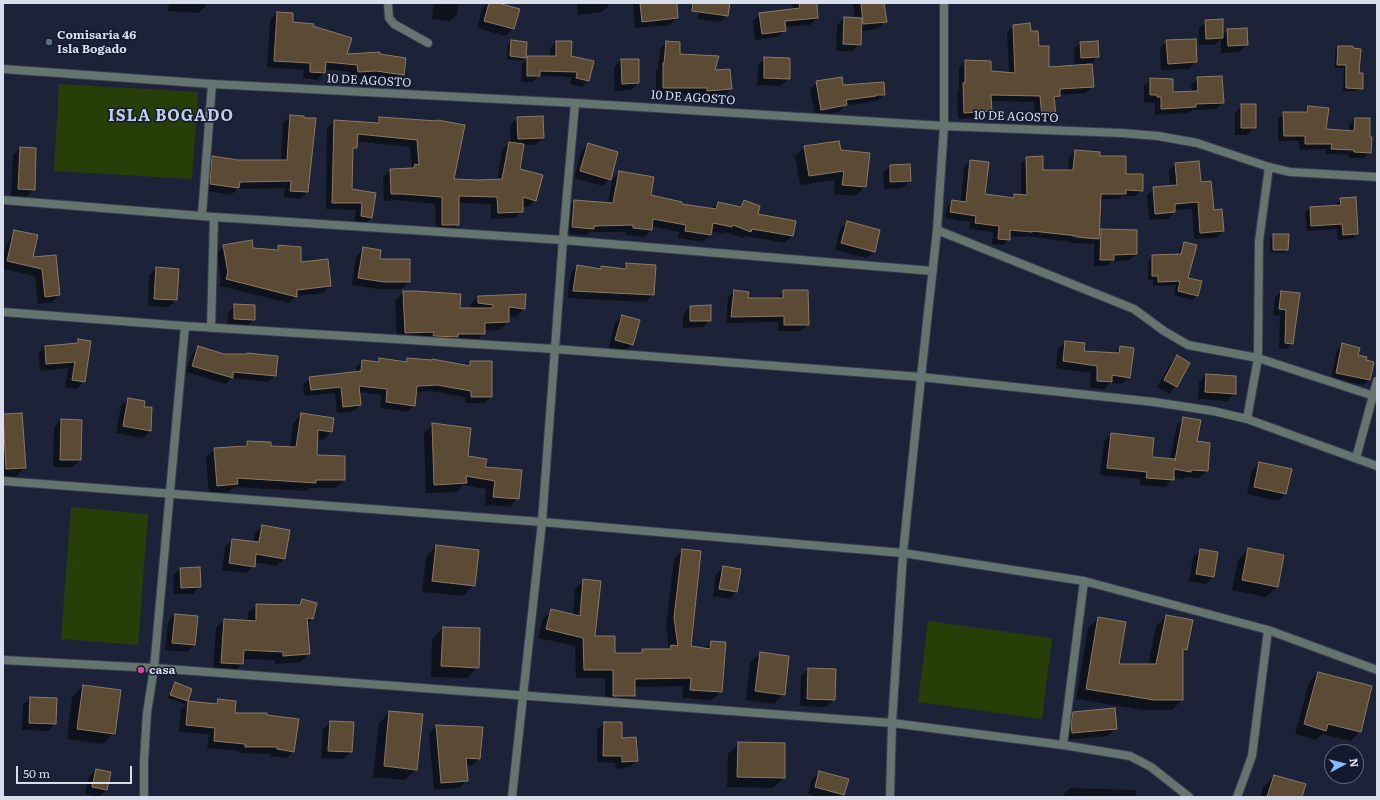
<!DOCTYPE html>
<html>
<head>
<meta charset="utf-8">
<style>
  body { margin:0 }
  #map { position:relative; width:1380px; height:800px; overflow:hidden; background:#1c2338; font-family:Literata,serif }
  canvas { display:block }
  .frame { position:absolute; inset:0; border:4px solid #d9deec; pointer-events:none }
  .north { position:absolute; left:1324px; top:744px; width:40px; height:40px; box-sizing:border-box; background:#13192e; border:1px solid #62687a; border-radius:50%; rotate:83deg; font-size:11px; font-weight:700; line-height:16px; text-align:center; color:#d9deec }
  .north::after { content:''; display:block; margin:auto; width:14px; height:18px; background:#84bcfb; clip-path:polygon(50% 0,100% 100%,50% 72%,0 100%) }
  .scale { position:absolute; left:16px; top:766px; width:116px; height:18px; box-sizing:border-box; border:2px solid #d9deec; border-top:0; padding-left:5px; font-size:12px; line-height:14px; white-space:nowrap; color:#d9deec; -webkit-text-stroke:3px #13192e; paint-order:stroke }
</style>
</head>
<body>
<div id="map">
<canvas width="1380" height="800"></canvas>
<div class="frame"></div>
<div class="north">N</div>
<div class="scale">50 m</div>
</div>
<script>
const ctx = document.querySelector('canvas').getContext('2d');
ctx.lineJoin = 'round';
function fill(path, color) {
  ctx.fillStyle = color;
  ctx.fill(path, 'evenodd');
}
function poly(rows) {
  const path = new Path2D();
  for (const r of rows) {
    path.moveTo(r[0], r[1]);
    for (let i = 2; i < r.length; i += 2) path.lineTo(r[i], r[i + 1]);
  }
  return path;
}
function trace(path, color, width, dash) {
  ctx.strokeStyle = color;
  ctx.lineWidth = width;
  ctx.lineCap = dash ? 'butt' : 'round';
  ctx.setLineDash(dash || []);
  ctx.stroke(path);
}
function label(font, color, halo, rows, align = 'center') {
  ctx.font = font + ' Literata,serif';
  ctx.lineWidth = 3;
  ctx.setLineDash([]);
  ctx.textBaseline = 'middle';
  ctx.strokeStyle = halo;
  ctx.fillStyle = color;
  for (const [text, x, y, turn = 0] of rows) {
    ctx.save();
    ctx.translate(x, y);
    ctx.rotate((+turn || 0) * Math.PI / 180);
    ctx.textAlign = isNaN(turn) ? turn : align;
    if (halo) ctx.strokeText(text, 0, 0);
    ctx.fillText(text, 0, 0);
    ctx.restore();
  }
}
fill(poly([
  [59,84,198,92,192,179,54,171],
  [71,507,148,514,138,645,61,639],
  [928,621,1052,638,1042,719,918,702]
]), '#283e09');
fill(poly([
  [169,3,206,3,206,6,199,13,168,11],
  [434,3,458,3,457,14,450,21,432,19],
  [488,3,495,3,519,10,513,29,506,36,477,28,482,9],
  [577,3,609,3,609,5,602,12,578,15],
  [633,3,676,3,677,18,670,25,635,28],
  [700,3,729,3,727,15,720,22,698,19],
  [792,3,816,3,817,18,810,25,785,27,785,30,778,37,755,40,753,21,760,14,793,10],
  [855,3,883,3,885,21,878,29,861,31,860,44,853,51,836,51,837,25,844,18,855,18,853,5],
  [277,13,292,23,312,27,345,55,403,74,396,81,369,78,351,79,351,72,325,69,324,73,317,80,303,78,304,70,267,67,270,20],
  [1206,21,1222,35,1228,30,1247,45,1240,52,1221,53,1221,39,1215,45,1199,45,1199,28],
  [1029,24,1030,33,1038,47,1048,68,1093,86,1086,93,1059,95,1053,102,1055,115,1048,122,1036,123,1034,102,991,101,991,111,985,117,958,119,957,91,959,89,959,67,966,61,990,72,1009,73,1007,32,1013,26],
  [511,41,525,57,522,61,507,59,508,45],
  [1167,41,1196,62,1189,69,1161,70,1160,48],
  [556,42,570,57,592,62,588,81,582,87,570,84,572,77,538,76,533,82,521,82,522,64,528,57,550,57,550,48],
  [667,42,679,55,714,71,731,89,724,96,700,98,700,95,656,95,656,71,658,69,660,49],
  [1097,42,1098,56,1092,63,1075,64,1074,49,1080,43],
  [1339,47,1358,74,1362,88,1358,91,1343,91,1344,68,1335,68,1335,50],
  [765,58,789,78,781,86,757,85,758,65],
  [621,60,638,60,638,83,631,90,615,91,614,67],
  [1198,78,1223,102,1216,109,1192,110,1189,113,1155,115,1155,103,1144,102,1144,86,1151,79,1172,93,1192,92,1191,85],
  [817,82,843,86,884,95,877,101,870,101,868,103,845,105,839,112,815,116,810,89],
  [1242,105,1255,127,1247,135,1235,135,1235,113],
  [1308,107,1325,130,1349,132,1349,125,1355,119,1370,153,1364,158,1349,158,1349,155,1326,154,1326,149,1300,150,1299,141,1278,141,1278,119,1284,113,1302,113],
  [290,116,307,192,300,199,284,197,285,188,237,189,231,195,203,190,205,164,212,157,238,161,281,161,283,124],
  [542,117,543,138,535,145,523,145,519,170,535,200,528,207,522,206,522,211,515,218,491,219,491,204,458,203,458,224,451,232,436,232,435,204,396,200,384,201,383,177,390,170,412,169,410,147,356,141,356,148,352,152,351,190,375,194,371,218,364,225,354,223,356,210,326,209,327,128,334,121,374,124,380,118,436,122,453,179,497,181,502,150,509,143,511,143,510,126,517,118],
  [589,144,610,179,603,186,574,178,581,152],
  [805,147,868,154,865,187,855,196,834,194,835,180,800,185,795,156],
  [20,148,34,190,26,197,11,196,13,155],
  [1075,151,1099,157,1125,175,1142,190,1136,196,1122,196,1119,199,1100,199,1098,233,1101,230,1136,254,1130,260,1112,261,1106,266,1094,266,1094,242,1092,244,1071,243,1071,242,1026,236,1025,237,1009,236,1009,239,1003,245,992,244,993,232,969,229,970,222,945,218,947,207,953,201,961,202,964,167,970,161,984,195,1011,199,1015,195,1021,195,1021,164,1027,158,1042,171,1068,171,1069,157],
  [1072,236,1094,237,1094,239,1072,238],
  [1175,164,1201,183,1223,231,1216,238,1194,239,1192,209,1174,210,1174,212,1168,219,1149,220,1147,195,1154,188,1170,187,1169,171],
  [890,166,910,181,902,188,884,189,883,173],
  [619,172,649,196,680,205,712,209,718,203,738,208,744,201,756,215,795,222,792,236,785,243,746,236,743,238,726,232,724,234,711,231,710,235,703,242,678,238,679,232,651,226,651,230,644,237,626,235,626,232,589,232,586,235,565,233,567,208,575,201,608,204,612,180],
  [1341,199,1357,234,1352,239,1338,240,1337,229,1307,231,1305,213,1310,208,1336,206,1336,204],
  [848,222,874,251,867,258,835,250,840,229],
  [17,231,32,258,55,256,59,295,52,302,38,304,35,276,3,269,3,258,6,245,9,241,10,238],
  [1274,235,1287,249,1284,253,1270,252,1270,238],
  [1184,243,1187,279,1197,295,1193,300,1174,295,1176,285,1153,286,1153,280,1148,280,1148,261,1152,256,1178,255,1180,248],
  [224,246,274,251,279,246,330,286,323,293,296,296,289,303,220,286,221,280,217,253],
  [223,250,225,250,230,277,228,277],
  [363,249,378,260,409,282,402,289,377,289,352,285,356,256],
  [626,264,654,266,653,295,646,302,567,298,571,273,578,266,599,270,602,267,621,269],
  [157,268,176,300,169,307,148,306,149,275],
  [735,291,747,299,778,299,778,297,784,291,808,325,801,331,778,331,778,322,726,323,728,297],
  [403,292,415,292,459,309,470,309,470,305,478,297,524,308,516,317,508,316,508,322,500,330,484,331,484,333,476,342,397,341,395,301],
  [1281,292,1299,294,1292,343,1286,349,1279,349,1280,316,1273,315,1275,298],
  [235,305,254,319,247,327,227,326,228,313],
  [690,307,710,320,703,327,683,328,683,315],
  [622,316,632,345,625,352,609,348,615,323],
  [78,340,84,381,76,389,65,387,68,368,40,371,38,354,45,347,75,344],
  [1066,342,1083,352,1113,354,1120,347,1129,377,1122,384,1110,383,1104,389,1090,388,1091,373,1056,368,1058,349],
  [1342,345,1357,356,1369,380,1363,385,1331,378,1337,350],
  [198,347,224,355,246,355,247,354,275,376,268,382,231,378,226,384,186,372,192,354],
  [1177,356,1176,386,1169,394,1157,387,1170,364],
  [379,359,404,363,408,359,431,361,432,360,467,366,471,362,491,397,485,403,465,403,465,397,430,391,415,392,414,405,408,412,380,408,382,395,359,392,360,405,354,411,337,413,335,393,305,396,303,384,310,378,356,373,356,367,363,361,376,363],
  [1206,375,1235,393,1227,401,1198,399,1199,382],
  [128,399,143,408,150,431,143,438,116,433,121,406],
  [21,414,25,467,14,478,3,479,3,415],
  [302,414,331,432,323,440,317,439,316,456,344,457,344,480,335,488,310,488,307,491,234,487,228,492,209,494,206,457,215,449,242,447,247,442,270,447,290,448,293,423],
  [1184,418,1196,442,1209,444,1207,471,1199,478,1185,477,1183,479,1173,477,1173,479,1165,487,1140,485,1140,479,1100,475,1104,441,1111,434,1151,458,1170,459,1177,425],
  [61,420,80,460,73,467,53,467,54,427],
  [432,425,467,457,484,468,518,498,510,507,485,505,486,489,463,485,457,492,426,493,424,433],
  [1260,463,1285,494,1278,501,1247,494,1252,470],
  [262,526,284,559,276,566,254,562,254,566,247,573,222,570,225,547,232,540,254,543,255,533],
  [436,546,474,585,463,596,422,592,426,557],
  [1249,549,1277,586,1266,597,1232,590,1238,560],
  [682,550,690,647,704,649,712,642,721,692,712,700,682,698,683,686,634,687,634,696,626,704,605,704,605,678,576,678,575,646,538,638,543,619,551,611,573,616,575,589,584,580,594,637,614,654,639,654,643,650,668,650,669,648,666,627,674,559],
  [1201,550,1217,553,1213,577,1206,584,1189,581,1193,557],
  [724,567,740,569,736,592,729,599,713,596,716,574],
  [180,568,200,586,193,594,174,594,173,576],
  [302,600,316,604,312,619,307,624,309,653,301,662,275,664,275,660,243,659,242,664,234,672,213,671,216,628,224,620,248,621,248,613,256,605,296,606],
  [175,615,194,645,187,652,165,650,168,622],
  [1166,616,1186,649,1182,653,1182,700,1172,710,1143,710,1076,699,1088,628,1098,618,1117,665,1148,665,1156,626],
  [443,628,478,667,467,678,431,677,432,639],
  [760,653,784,694,774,704,746,700,750,663],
  [808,669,835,670,834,700,826,707,800,706,801,676],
  [1318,673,1360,731,1351,741,1322,734,1316,740,1295,734,1309,683],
  [175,683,191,689,187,702,214,705,218,700,234,714,266,715,293,752,287,758,270,756,271,754,239,753,239,751,207,748,209,734,179,732,181,709,186,705,168,698,172,687],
  [83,686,114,733,103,744,67,739,72,697],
  [30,698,55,724,48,731,22,730,23,705],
  [390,712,416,769,405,780,373,777,379,723],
  [1073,712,1116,728,1108,736,1065,740,1066,720],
  [330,722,351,752,343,759,321,758,323,729],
  [604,723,637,760,630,767,616,769,615,763,597,762,597,730],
  [436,726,479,759,472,766,465,765,467,780,459,788,434,790,429,733],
  [739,743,784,777,773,788,727,787,728,754],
  [96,770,106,790,99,797,85,794,89,777],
  [819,772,843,795,841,797,818,797,808,794,812,779],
  [1274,776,1301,797,1260,797,1263,787],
  [1070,788,1136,790,1136,797,1061,797]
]), '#0007');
const building = poly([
  [489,3,498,3,520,9,514,29,484,21,489,3],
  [640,3,677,3,678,18,642,22,640,3],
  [693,3,730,3,728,16,692,11,693,3],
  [799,3,817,3,818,18,785,21,786,31,762,34,759,13,800,8,799,3],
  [861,3,884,3,887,22,863,24,861,3],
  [277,12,293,13,293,22,314,24,313,26,352,38,347,54,380,52,380,54,406,58,404,75,376,71,358,72,357,65,326,62,325,73,310,72,310,63,274,61,277,12],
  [844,17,862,18,861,45,843,44,844,17],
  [1223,19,1223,38,1206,39,1205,20,1223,19],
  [1030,23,1031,31,1038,31,1039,46,1049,46,1049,67,1092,64,1094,87,1060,89,1060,96,1054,97,1056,116,1042,117,1040,96,991,95,992,111,964,113,963,83,965,83,965,60,991,61,991,71,1015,73,1013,25,1030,23],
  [1247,28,1248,45,1228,46,1227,29,1247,28],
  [1196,39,1197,62,1168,64,1166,40,1196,39],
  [511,40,527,42,526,58,510,56,511,40],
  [556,41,572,41,571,56,594,61,589,81,576,78,577,72,540,71,540,76,527,76,527,56,556,56,556,41],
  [666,41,680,42,680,54,719,56,715,70,730,69,732,89,707,91,707,88,663,88,663,63,664,63,666,41],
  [1098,41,1099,57,1081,58,1080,42,1098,41],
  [1338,46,1353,46,1353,48,1361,49,1359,73,1363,73,1363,89,1346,88,1346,65,1337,65,1338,46],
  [764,57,790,58,790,79,764,78,764,57],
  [621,59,639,59,639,83,622,84,621,59],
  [1222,76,1224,103,1196,104,1196,107,1161,109,1161,97,1157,97,1157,95,1150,95,1150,78,1173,79,1173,92,1198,91,1197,77,1222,76],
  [842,77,843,85,884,82,885,95,876,95,876,96,846,100,847,105,821,110,816,81,842,77],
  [1241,104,1256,104,1256,128,1241,128,1241,104],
  [1308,106,1329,108,1326,129,1354,131,1355,118,1370,118,1370,137,1372,137,1371,153,1354,152,1354,150,1331,149,1332,144,1305,144,1305,136,1284,136,1283,112,1307,112,1308,106],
  [290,115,304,116,304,118,316,118,308,192,290,191,291,181,240,182,239,188,210,184,212,156,238,160,287,160,290,115],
  [543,116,544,138,518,139,517,117,543,116],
  [379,117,437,121,437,120,465,125,454,179,479,180,502,179,509,142,524,144,520,169,543,175,536,201,523,197,523,212,498,213,497,197,459,196,459,225,442,225,442,197,403,194,391,194,390,169,414,168,415,164,419,165,417,140,358,134,357,148,353,148,352,189,376,193,372,218,361,216,362,203,332,203,334,120,379,123,379,117],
  [839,141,841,150,870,153,866,187,842,185,844,171,809,176,804,146,839,141],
  [588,143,618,152,611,180,580,171,588,143],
  [20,147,36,148,35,190,18,189,20,147],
  [1075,150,1100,152,1100,156,1126,156,1126,174,1143,174,1143,191,1126,190,1126,194,1101,194,1099,239,1077,237,1077,236,1032,231,1032,232,1010,230,1010,240,998,239,999,226,975,223,976,216,950,212,952,200,966,202,970,160,989,162,985,194,1014,198,1014,194,1027,195,1026,157,1043,156,1043,170,1073,170,1075,150],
  [1199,161,1201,182,1211,181,1214,210,1222,209,1224,231,1200,233,1198,202,1175,204,1175,212,1155,214,1153,187,1177,185,1175,163,1199,161],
  [910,164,911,181,890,182,890,165,910,164],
  [619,171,654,177,651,195,682,202,682,204,716,209,718,202,741,207,744,200,760,206,758,214,796,221,793,236,752,229,751,232,733,225,732,227,713,223,711,235,685,231,686,225,653,219,652,230,633,228,633,225,594,226,594,229,572,227,574,200,613,203,619,171],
  [1356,197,1358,234,1343,235,1342,224,1311,226,1310,207,1341,205,1340,198,1356,197],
  [847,221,880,230,875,252,841,243,847,221],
  [1101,229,1137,230,1137,254,1114,255,1114,260,1100,260,1101,229],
  [14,230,38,235,33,257,56,255,60,295,45,297,42,269,7,261,14,230],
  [1273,234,1289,234,1288,250,1273,250,1273,234],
  [252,240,253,248,278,250,278,245,301,247,301,262,328,259,331,286,297,290,297,297,226,279,228,272,223,245,252,240],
  [1184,242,1197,245,1188,278,1202,281,1198,296,1178,291,1180,281,1158,282,1158,276,1152,276,1152,255,1181,254,1184,242],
  [363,247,381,250,380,259,410,259,410,282,384,282,358,278,363,247],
  [626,263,656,265,654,295,573,291,577,265,601,269,601,266,626,269,626,263],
  [156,267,179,269,177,300,154,299,156,267],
  [734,290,749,292,748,298,783,298,783,290,808,290,809,325,784,325,784,316,731,317,734,290],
  [403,291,415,291,461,294,460,308,493,308,493,305,478,303,478,296,526,294,525,309,509,307,509,322,485,323,485,334,458,334,458,337,433,336,434,332,405,333,403,291],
  [1281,291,1300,293,1293,344,1285,343,1286,310,1279,309,1281,291],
  [234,304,255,305,255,320,234,319,234,304],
  [711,305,711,321,690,321,690,306,711,305],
  [622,315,640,320,633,345,615,340,622,315],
  [78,339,91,341,85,382,72,380,75,362,46,364,45,346,78,343,78,339],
  [1065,341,1085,343,1084,351,1119,353,1120,346,1134,348,1130,378,1112,375,1112,382,1097,381,1097,366,1063,361,1065,341],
  [1342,343,1360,348,1358,355,1367,357,1366,360,1374,362,1370,380,1336,373,1342,343],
  [198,346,224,354,247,354,247,353,278,356,276,376,233,372,233,378,192,366,198,346],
  [1177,355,1190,363,1177,387,1164,380,1177,355],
  [379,358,407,362,407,358,432,360,432,359,470,366,470,361,492,361,492,397,471,397,471,391,437,385,419,386,417,386,415,406,386,402,387,389,359,386,361,405,343,407,341,387,311,390,309,377,361,371,362,360,379,362,379,358],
  [1206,374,1236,376,1236,394,1205,392,1206,374],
  [128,398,145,401,144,407,152,407,151,431,123,426,128,398],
  [22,413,26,468,6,469,3,414,22,413],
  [301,413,334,418,332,432,318,430,317,455,345,456,345,480,316,480,316,483,237,478,238,484,217,486,214,448,247,446,247,441,271,442,271,446,296,447,301,413],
  [1183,417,1201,420,1197,441,1210,443,1208,471,1191,470,1191,472,1174,469,1174,480,1146,478,1147,472,1107,468,1111,433,1154,438,1152,457,1175,459,1175,461,1183,417],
  [61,419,82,420,81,460,60,460,61,419],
  [432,423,471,428,468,456,487,459,485,467,522,470,519,499,493,497,495,481,466,476,467,483,434,485,432,423],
  [1259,462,1292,469,1286,494,1254,487,1259,462],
  [262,525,290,530,285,559,256,554,255,567,229,563,232,539,259,542,262,525],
  [436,545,479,550,475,586,432,581,436,545],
  [1248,548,1284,555,1278,587,1242,580,1248,548],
  [682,549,701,551,691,646,710,649,711,641,726,642,722,692,690,690,691,678,635,679,635,696,613,696,613,670,584,670,583,638,546,629,551,609,580,616,583,579,601,581,595,636,615,636,615,653,642,653,642,649,670,649,671,645,678,646,674,618,682,549],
  [1200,549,1218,552,1214,577,1196,574,1200,549],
  [723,566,741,569,737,592,719,589,723,566],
  [200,567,201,587,181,588,180,568,200,567],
  [302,599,317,603,313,619,307,618,310,654,283,656,283,652,244,650,243,664,221,663,224,619,256,621,256,604,300,605,302,599],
  [175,614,198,616,195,645,172,643,175,614],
  [1166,615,1193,620,1187,650,1183,649,1183,700,1154,700,1086,689,1098,617,1126,622,1119,664,1156,664,1166,615],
  [443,627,480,628,479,668,441,666,443,627],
  [760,652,789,656,785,695,755,691,760,652],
  [808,668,836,669,835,700,807,699,808,668],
  [1318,672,1372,686,1361,732,1328,724,1326,731,1304,724,1318,672],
  [175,682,192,689,188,701,170,695,175,682],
  [83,685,121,690,115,734,77,729,83,685],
  [30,697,57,698,56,724,29,723,30,697],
  [218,699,236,701,235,713,267,713,267,715,299,719,294,752,277,749,277,747,245,747,245,744,214,741,215,728,186,725,188,701,217,704,218,699],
  [1115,708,1117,729,1072,733,1071,724,1073,712,1115,708],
  [389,711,423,714,417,770,384,766,389,711],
  [330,721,354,722,352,752,328,751,330,721],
  [604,722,622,722,622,738,636,737,638,761,622,762,622,756,603,756,604,722],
  [436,725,483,727,480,759,466,758,468,781,441,783,436,725],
  [738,742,785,743,785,778,737,777,738,742],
  [96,769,111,772,107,790,92,787,96,769],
  [819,771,849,779,844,795,815,787,819,771],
  [1274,775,1306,784,1302,797,1267,797,1274,775]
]);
fill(building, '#5b4a34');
trace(building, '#8c7962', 1);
const service = poly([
  [388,3,389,18,394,24,428,43],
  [1247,419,1258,358,1259,241,1269,167]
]);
const minor = poly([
  [3,69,212,84,575,103,944,126,1121,133,1158,136,1197,143,1269,167,1290,172,1377,177],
  [3,200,214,217,563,240,933,271],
  [202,215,212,84],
  [937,230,1134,309,1164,331,1188,345,1258,358,1377,397],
  [3,312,185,326,555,349,921,377,1154,402,1213,411,1247,419,1377,466],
  [211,328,214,217],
  [1356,458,1377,381],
  [3,481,542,522,903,553,1084,581,1268,630,1377,670],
  [3,660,154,668,892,723,1063,745,1130,756,1151,767,1189,797],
  [1063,745,1084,581],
  [144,797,144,761,147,713,154,668,185,326],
  [512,797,542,522,563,240,575,103],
  [890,797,892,723,903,553,921,377,937,230,944,126,944,3],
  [1237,797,1252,756,1268,630]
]);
trace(service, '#363d51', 10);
trace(minor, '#363d51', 10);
trace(service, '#667470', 8);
trace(minor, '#667470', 8);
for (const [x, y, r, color] of [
  [49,42,4,"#5c6f8a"],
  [141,670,4,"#d1479c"]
]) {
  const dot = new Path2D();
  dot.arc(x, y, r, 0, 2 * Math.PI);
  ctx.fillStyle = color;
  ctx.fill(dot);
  trace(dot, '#13192e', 1.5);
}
label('bold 12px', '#d9deec', '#13192e', [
  ["Comisaría 46",57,35],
  ["Isla Bogado",57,49],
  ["casa",149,670]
], 'left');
label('12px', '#d9deec', '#13192e', [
  ["10 DE AGOSTO",369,81,3],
  ["10 DE AGOSTO",693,98,4],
  ["10 DE AGOSTO",1016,117,2]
]);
ctx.letterSpacing = '1px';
label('bold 16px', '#c2cce8', '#13192e', [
  ["ISLA BOGADO",171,116]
]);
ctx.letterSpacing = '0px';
</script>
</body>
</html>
